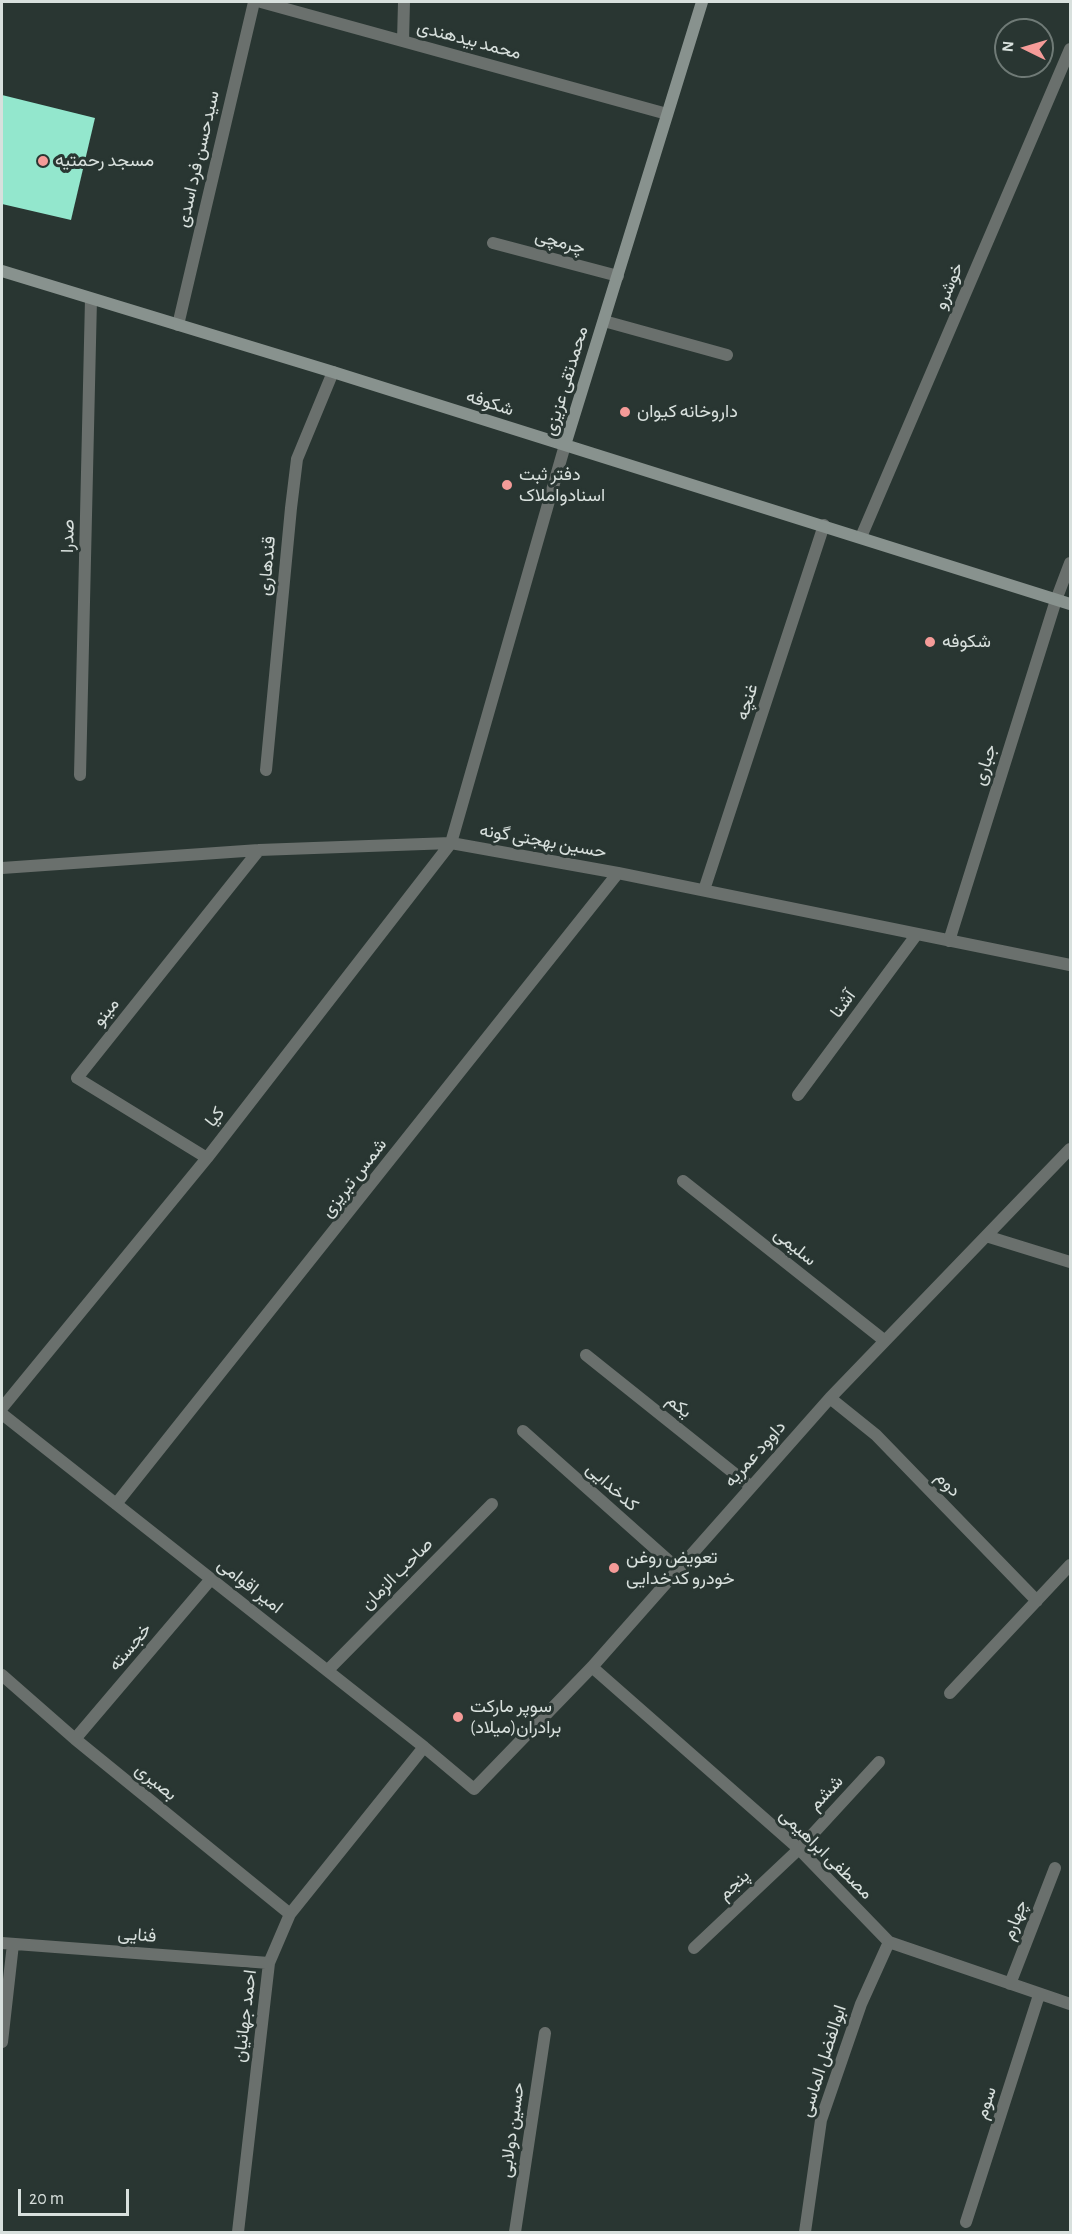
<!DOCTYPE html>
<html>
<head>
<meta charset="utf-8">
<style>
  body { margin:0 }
  #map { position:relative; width:1072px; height:2234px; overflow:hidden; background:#293632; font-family:"Alegreya Sans",sans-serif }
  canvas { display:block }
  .frame { position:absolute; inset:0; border:3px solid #d8e0dd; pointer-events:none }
  .north { position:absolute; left:994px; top:18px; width:60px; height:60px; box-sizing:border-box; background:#293632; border:2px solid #6f7a76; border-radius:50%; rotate:275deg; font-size:16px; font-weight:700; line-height:24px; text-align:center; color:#d8e0dd }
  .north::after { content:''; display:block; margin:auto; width:21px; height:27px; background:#f59b98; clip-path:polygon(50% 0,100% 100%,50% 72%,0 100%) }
  .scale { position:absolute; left:18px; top:2189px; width:111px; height:27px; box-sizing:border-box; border:3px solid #d8e0dd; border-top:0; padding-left:8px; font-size:18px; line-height:21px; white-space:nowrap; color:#d8e0dd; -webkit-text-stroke:4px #293632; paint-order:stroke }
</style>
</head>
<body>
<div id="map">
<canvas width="1072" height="2234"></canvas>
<div class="frame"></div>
<div class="north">N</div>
<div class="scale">20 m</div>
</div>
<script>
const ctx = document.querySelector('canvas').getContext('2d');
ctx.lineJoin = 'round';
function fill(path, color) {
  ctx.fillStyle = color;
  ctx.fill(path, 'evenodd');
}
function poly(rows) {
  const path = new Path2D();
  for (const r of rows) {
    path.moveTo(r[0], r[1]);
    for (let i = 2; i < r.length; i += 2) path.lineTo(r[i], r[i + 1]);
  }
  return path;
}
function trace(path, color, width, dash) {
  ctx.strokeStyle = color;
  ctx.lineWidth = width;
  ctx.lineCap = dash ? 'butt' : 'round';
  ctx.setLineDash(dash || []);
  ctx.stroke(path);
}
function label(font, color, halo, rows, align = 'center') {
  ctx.font = font + ' "Alegreya Sans",Vazirmatn,sans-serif';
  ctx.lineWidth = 6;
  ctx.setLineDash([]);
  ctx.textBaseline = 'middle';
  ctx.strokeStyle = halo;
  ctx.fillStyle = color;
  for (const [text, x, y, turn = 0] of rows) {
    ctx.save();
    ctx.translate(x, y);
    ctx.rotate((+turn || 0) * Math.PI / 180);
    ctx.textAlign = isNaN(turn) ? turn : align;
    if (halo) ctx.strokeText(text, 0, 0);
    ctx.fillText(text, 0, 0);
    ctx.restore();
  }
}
fill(poly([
  [2,95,95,118,71,220,2,204]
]), '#93e7cd');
trace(poly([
  [261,2,667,114],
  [403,41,404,2],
  [493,243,618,276],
  [604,321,727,355],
  [178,325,254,2],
  [861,537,1070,49],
  [266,770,291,508,297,459,333,372],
  [80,775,91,299],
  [2,868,259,850,451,843,618,873,1070,965],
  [704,890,824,525],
  [949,941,1056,600,1070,563],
  [798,1095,917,934],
  [207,1158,77,1078,259,850],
  [683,1181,885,1341],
  [986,1236,1070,1262],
  [586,1355,750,1486],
  [830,1398,876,1435,1037,1601],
  [2,1408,207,1158,451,843,565,445],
  [2,1414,424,1747,474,1789,592,1667,830,1398,1070,1149],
  [523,1431,678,1569],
  [116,1504,618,873],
  [592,1667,799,1849,889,1942,1070,2004],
  [328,1670,492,1504],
  [2,1675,75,1739,290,1914],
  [950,1693,1070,1565],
  [75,1739,211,1579],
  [2,1943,269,1963],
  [694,1948,799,1849,879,1762],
  [1010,1984,1055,1868],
  [2,2042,13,1944],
  [966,2222,1039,1995],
  [238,2232,269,1963,290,1914,424,1747],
  [515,2232,545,2033],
  [805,2232,821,2120,861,2004,889,1942]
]), '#6a706d', 12);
trace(poly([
  [2,271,333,372,1070,604],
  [565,445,702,2]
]), '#88928e', 12);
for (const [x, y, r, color] of [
  [43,161,6,"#f59b98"],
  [625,412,6,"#f59b98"],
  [507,485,6,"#f59b98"],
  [930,642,6,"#f59b98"],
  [614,1568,6,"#f59b98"],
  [458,1717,6,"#f59b98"]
]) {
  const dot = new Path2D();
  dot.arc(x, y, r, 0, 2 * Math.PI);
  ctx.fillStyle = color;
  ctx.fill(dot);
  trace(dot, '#293632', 2);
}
label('18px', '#d8e0dd', '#293632', [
  ["محمد بیدهندی",469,40,15],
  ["سیدحسن فرد اسدی",198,159,-77],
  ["چرمچی",560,242,15],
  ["خوشرو",949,286,-67],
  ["محمدتقی عزیزی",566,381,-73],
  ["شکوفه",490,403,18],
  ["صدرا",68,536,-89],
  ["قندهاری",267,566,-85],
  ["غنچه",747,702,-72],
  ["جباری",985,765,-73],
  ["حسین بهجتی گونه",543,841,10],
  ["آشنا",843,1004,-54],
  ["مینو",106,1012,-51],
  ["کیا",215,1117,-52],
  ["شمس تبریزی",354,1178,-52],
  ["سلیمی",795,1247,39],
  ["یکم",679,1406,39],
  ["داوود عمریه",755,1454,-48],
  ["دوم",948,1484,46],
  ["کدخدایی",612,1487,42],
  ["صاحب الزمان",397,1574,-45],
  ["امیر اقوامی",250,1586,38],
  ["خجسته",130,1647,-50],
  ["بصیری",156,1782,39],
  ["ششم",826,1793,-47],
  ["مصطفی ابراهیمی",826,1854,44],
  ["پنجم",734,1885,-43],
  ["چهارم",1015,1920,-69],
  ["فنایی",137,1935,4],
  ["احمد جهانیان",245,2016,-83],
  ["ابوالفضل الماسی",823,2061,-72],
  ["سوم",986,2103,-72],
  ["حسین دولابی",512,2130,-82]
]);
label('18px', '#d8e0dd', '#293632', [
  ["مسجد رحمتیه",55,161],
  ["داروخانه کیوان",637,412],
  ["دفتر ثبت",519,475],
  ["اسنادواملاک",519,496],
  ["شکوفه",942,642],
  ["تعویض روغن",626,1558],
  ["خودرو کدخدایی",626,1579],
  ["سوپر مارکت",470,1707],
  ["برادران(میلاد)",470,1728]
], 'left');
</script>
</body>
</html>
